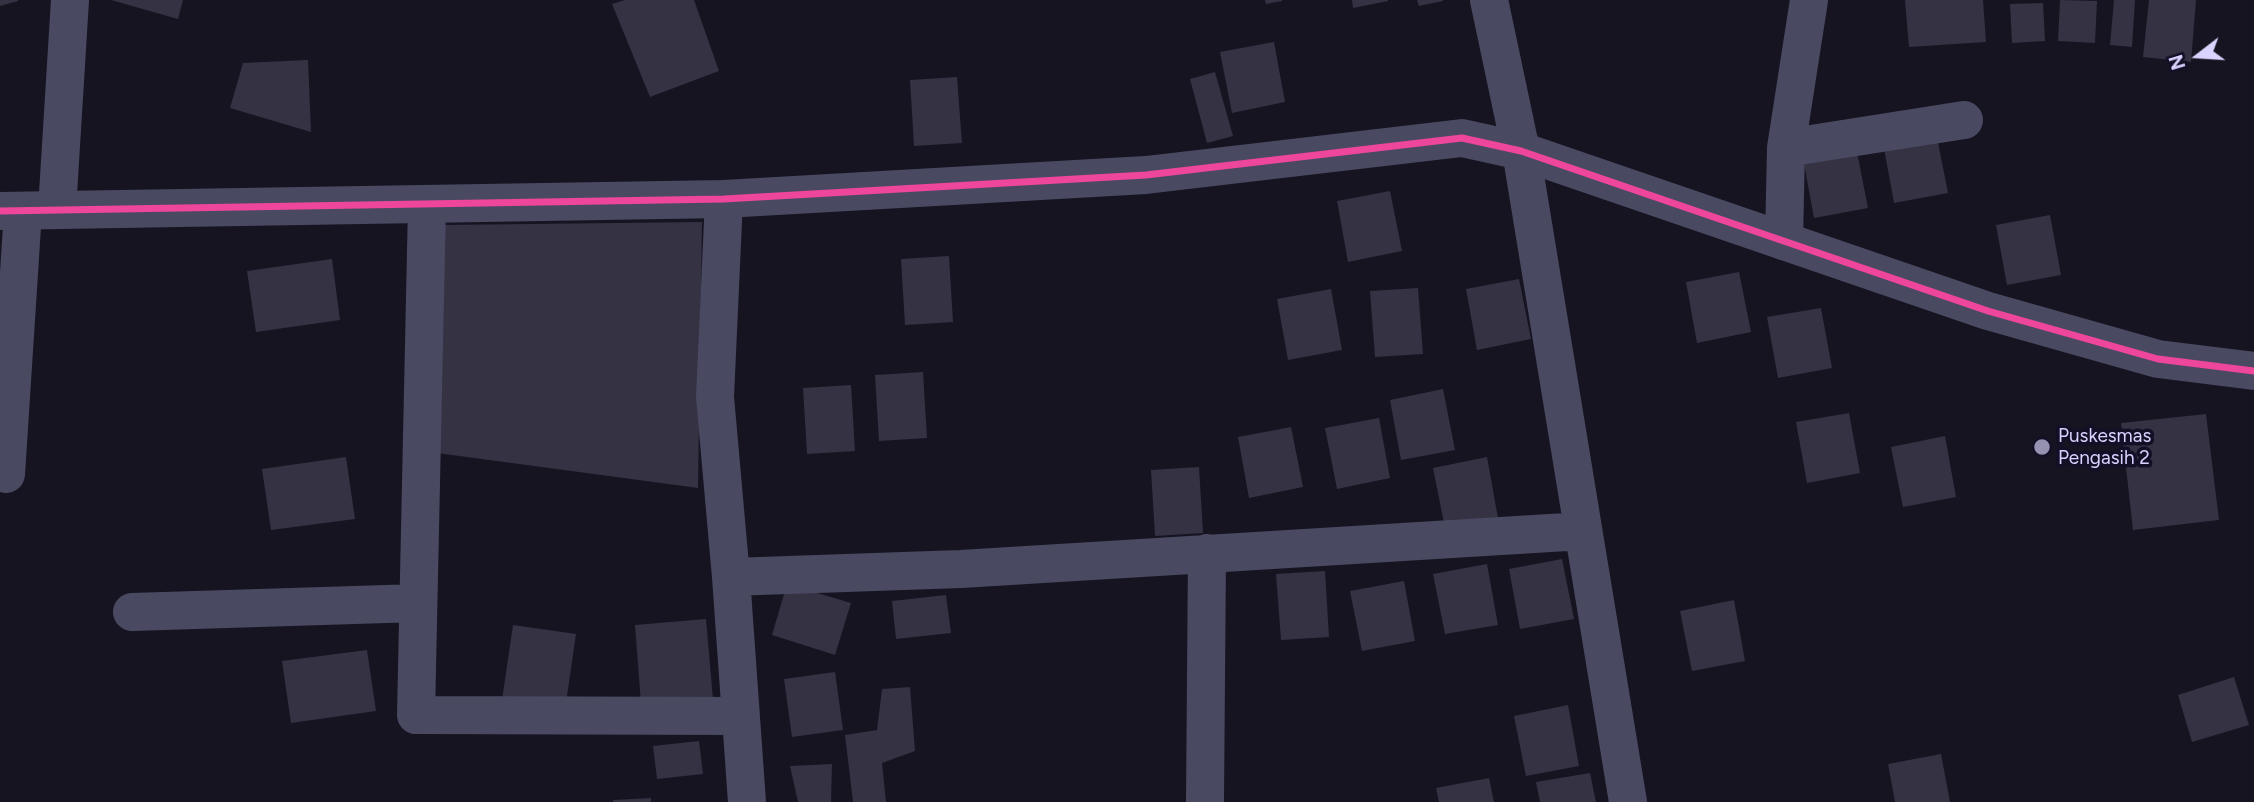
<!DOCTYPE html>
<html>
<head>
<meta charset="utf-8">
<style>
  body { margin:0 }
  #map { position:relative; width:2254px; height:802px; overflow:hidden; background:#161421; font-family:Figtree,sans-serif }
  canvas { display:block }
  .north { position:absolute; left:2163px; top:21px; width:70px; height:70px; -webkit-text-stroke:5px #130f26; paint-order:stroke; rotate:253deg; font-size:19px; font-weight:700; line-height:28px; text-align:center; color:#d9d4ff }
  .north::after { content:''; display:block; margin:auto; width:24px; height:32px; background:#d9d4ff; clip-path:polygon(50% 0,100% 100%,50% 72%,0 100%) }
</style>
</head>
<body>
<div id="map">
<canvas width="2254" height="802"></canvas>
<div class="north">N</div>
</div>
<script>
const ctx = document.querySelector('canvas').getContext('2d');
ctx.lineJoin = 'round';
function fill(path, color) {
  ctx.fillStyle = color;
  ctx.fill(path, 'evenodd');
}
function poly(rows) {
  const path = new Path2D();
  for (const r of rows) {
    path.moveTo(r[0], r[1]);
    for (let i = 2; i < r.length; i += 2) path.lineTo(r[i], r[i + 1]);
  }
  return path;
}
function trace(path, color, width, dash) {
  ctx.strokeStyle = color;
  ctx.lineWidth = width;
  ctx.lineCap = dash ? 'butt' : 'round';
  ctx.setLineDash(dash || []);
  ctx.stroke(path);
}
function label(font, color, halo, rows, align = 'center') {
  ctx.font = font + ' Figtree,sans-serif';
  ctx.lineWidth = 7;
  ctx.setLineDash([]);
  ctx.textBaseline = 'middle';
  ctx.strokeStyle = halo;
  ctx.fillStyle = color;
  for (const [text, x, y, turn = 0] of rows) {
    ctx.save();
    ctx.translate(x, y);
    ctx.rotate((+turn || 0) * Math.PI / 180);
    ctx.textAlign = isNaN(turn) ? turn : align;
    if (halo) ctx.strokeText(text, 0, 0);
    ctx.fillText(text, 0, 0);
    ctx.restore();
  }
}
fill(poly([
  [0,0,18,0,18,1,0,6],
  [111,0,183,0,178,19],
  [625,0,694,0,719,71,650,97,612,4],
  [1265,0,1282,0,1282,1,1266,4],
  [1352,0,1388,0,1388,1,1353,8],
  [1417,0,1443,0,1443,1,1419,6],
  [1905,0,1983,0,1986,42,1909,47],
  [2060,0,2097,1,2095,43,2058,41],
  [2114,0,2135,0,2132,47,2110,45],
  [2149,0,2196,0,2191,62,2143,57],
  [2043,3,2045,41,2012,43,2010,4],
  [1274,42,1285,102,1232,113,1220,52],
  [308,60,311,132,230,108,243,63],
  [1215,72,1233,136,1207,143,1190,79],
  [957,77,962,143,914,146,910,80],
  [1936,132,1948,193,1894,203,1883,143],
  [1856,147,1868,208,1814,218,1803,158],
  [1390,191,1402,251,1348,262,1337,201],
  [2050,215,2061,275,2007,285,1996,225],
  [702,222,698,488,437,453,444,225],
  [949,256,953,322,905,325,901,259],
  [332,259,340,320,256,332,247,271],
  [1739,272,1751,332,1697,343,1686,282],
  [1519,279,1531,339,1477,350,1466,289],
  [1418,288,1423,354,1375,357,1370,291],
  [1331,289,1342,350,1288,360,1277,299],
  [1821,308,1832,368,1778,378,1767,317],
  [923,372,927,438,879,441,875,375],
  [851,385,855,451,807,454,803,388],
  [1443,389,1455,450,1401,460,1390,400],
  [1849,413,1860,473,1807,483,1796,422],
  [2206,414,2219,520,2133,530,2121,423],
  [1379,418,1390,478,1337,489,1325,428],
  [1291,427,1303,487,1249,498,1238,437],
  [1945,436,1956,497,1903,507,1891,447],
  [346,457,355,519,271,530,262,469],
  [1487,457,1498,518,1445,528,1433,468],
  [1199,467,1203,533,1155,536,1151,470],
  [1562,559,1574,619,1520,629,1509,569],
  [1487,564,1498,625,1445,634,1433,574],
  [1325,571,1329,637,1281,640,1276,574],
  [1404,581,1415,641,1362,651,1350,591],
  [787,584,851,603,835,655,772,635],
  [946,595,951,633,896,639,892,601],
  [1734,600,1745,661,1692,671,1680,611],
  [706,619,713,699,641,704,635,625],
  [513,625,576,634,565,710,502,700],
  [367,650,376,711,291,723,282,661],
  [835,672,843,730,792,737,784,679],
  [2234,677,2249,725,2192,742,2178,695],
  [910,687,915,751,882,763,886,802,853,802,845,735,877,730,882,689],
  [1568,705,1579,766,1526,776,1514,716],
  [699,741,703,774,657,779,653,746],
  [1941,754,1950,802,1895,802,1888,764],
  [832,764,831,802,798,802,790,766],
  [1590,773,1596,802,1540,802,1536,782],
  [1489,778,1494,802,1439,802,1436,788],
  [651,798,651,802,613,802,613,800]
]), '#343243');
trace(poly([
  [1489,0,1521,151,1628,802],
  [1786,148,1964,120],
  [724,199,715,397,731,577,747,802],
  [427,205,416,715,741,716],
  [57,210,70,0],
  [1784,241,1786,148,1809,0],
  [6,474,23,211],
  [731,577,961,569,1583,531],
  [132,612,418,603],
  [1205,802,1207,553]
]), '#4a4962', 38);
trace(poly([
  [0,211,724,199,1146,175,1462,138,1521,151,1988,311,2158,359,2254,371]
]), '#4a4962', 38);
trace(poly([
  [0,211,724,199,1146,175,1462,138,1521,151,1988,311,2158,359,2254,371]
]), '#ed469a', 7);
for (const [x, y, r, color] of [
  [2042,447,9,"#9591b1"]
]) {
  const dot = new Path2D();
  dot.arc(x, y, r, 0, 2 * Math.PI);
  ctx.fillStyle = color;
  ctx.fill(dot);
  trace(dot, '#130f26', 2.5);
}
label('19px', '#d9d4ff', '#130f26', [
  ["Puskesmas",2058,436],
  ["Pengasih 2",2058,458]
], 'left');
</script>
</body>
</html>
